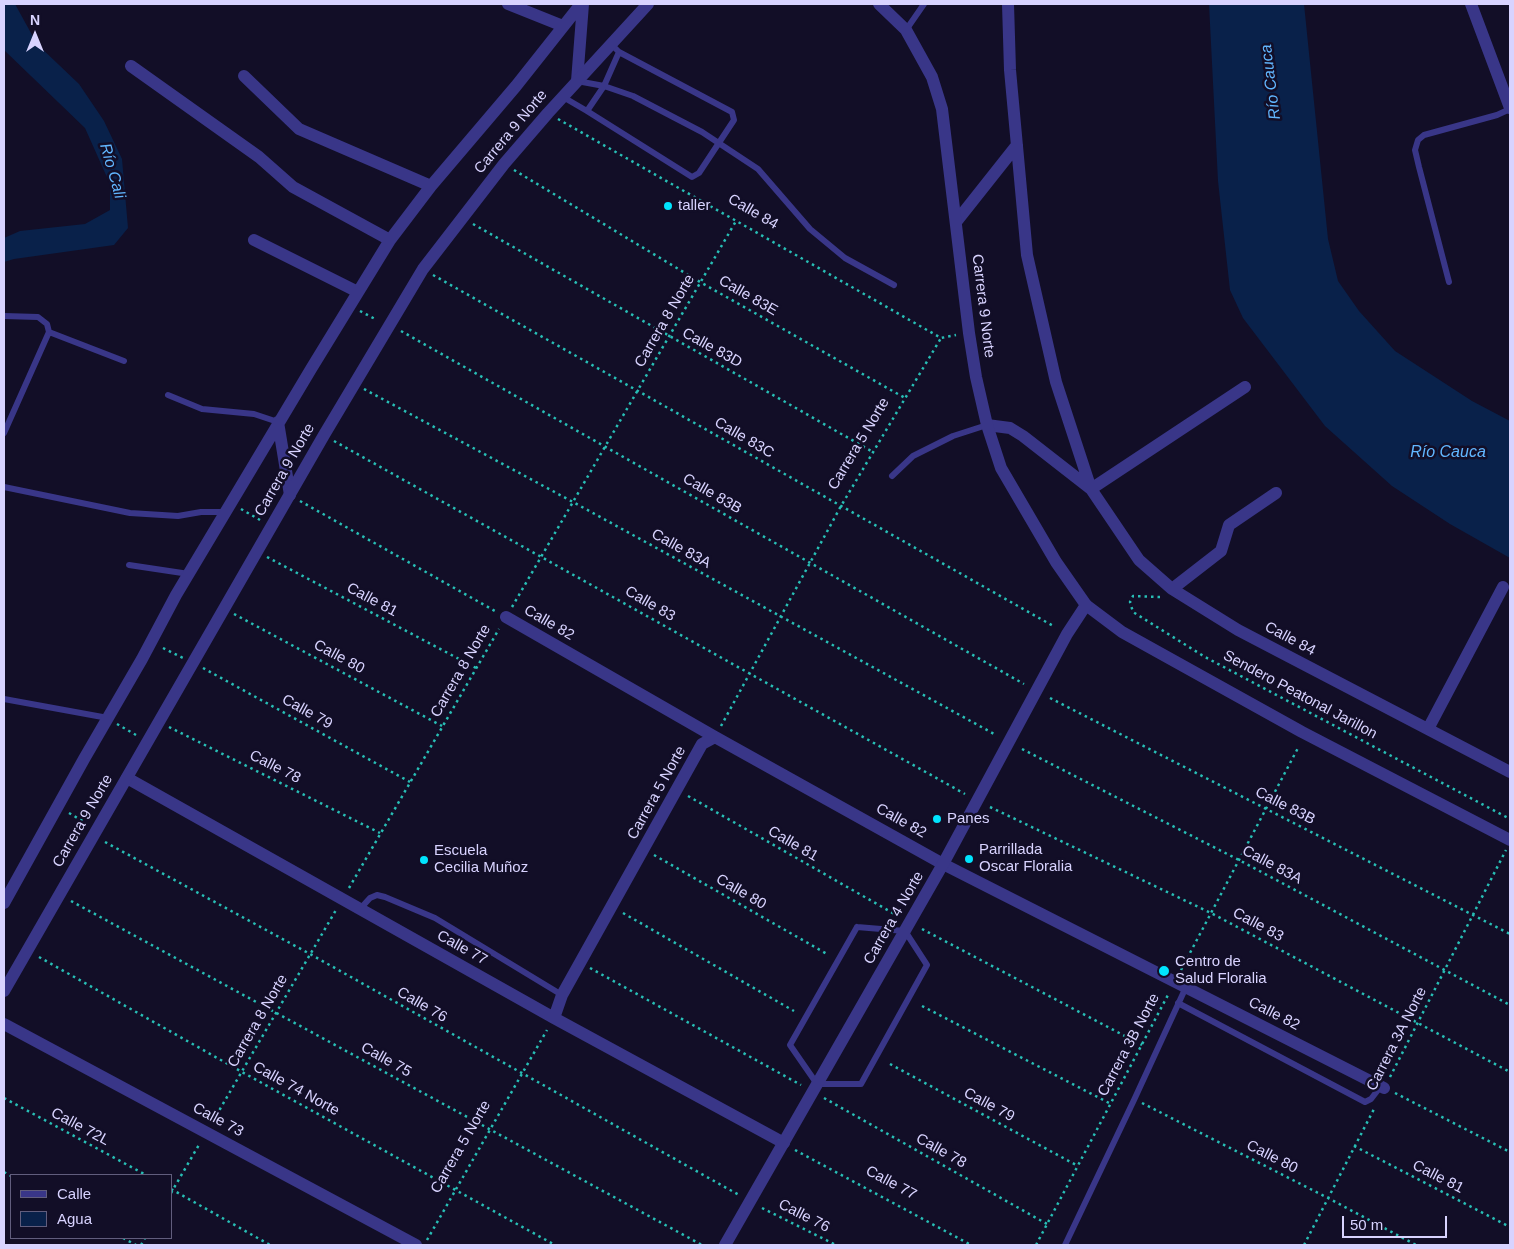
<!DOCTYPE html>
<html>
<head>
<meta charset="utf-8">
<style>
  body { margin:0 }
  #map { position:relative; width:1514px; height:1249px; overflow:hidden; background:#120e27; font-family:Helvetica,sans-serif }
  canvas { display:block }
  .frame { position:absolute; inset:0; border:5px solid #d8d3ff; pointer-events:none }
  .legend { position:absolute; left:10px; top:1174px; width:162px; height:65px; box-sizing:border-box; background:#120e27; border:1px solid #615d7d; margin:0; padding:6px 9px; list-style:none; font-size:15px; color:#d8d3ff }
  .legend li { display:flex; align-items:center; gap:10px; height:25px }
  .legend b { width:25px; border:1px solid #615d7d }
  .north { position:absolute; left:10px; top:10px; width:50px; height:50px; -webkit-text-stroke:4px #120e27; paint-order:stroke; rotate:0deg; font-size:14px; font-weight:700; line-height:20px; text-align:center; color:#d8d3ff }
  .north::after { content:''; display:block; margin:auto; width:18px; height:22px; background:#d8d3ff; clip-path:polygon(50% 0,100% 100%,50% 72%,0 100%) }
  .scale { position:absolute; left:1342px; top:1216px; width:105px; height:22px; box-sizing:border-box; border:2px solid #d8d3ff; border-top:0; padding-left:6px; font-size:15px; line-height:18px; white-space:nowrap; color:#d8d3ff; -webkit-text-stroke:4px #120e27; paint-order:stroke }
</style>
</head>
<body>
<div id="map">
<canvas width="1514" height="1249"></canvas>
<div class="frame"></div>
<ul class="legend">
<li><b style="height:6px;background:#393688"></b>Calle</li>
<li><b style="height:14px;background:#09214a"></b>Agua</li>
</ul>
<div class="north">N</div>
<div class="scale">50 m</div>
</div>
<script>
const ctx = document.querySelector('canvas').getContext('2d');
ctx.lineJoin = 'round';
function fill(path, color) {
  ctx.fillStyle = color;
  ctx.fill(path, 'evenodd');
}
function poly(rows) {
  const path = new Path2D();
  for (const r of rows) {
    path.moveTo(r[0], r[1]);
    for (let i = 2; i < r.length; i += 2) path.lineTo(r[i], r[i + 1]);
  }
  return path;
}
function trace(path, color, width, dash) {
  ctx.strokeStyle = color;
  ctx.lineWidth = width;
  ctx.lineCap = dash ? 'butt' : 'round';
  ctx.setLineDash(dash || []);
  ctx.stroke(path);
}
function label(font, color, halo, rows, align = 'center') {
  ctx.font = font + ' Helvetica,sans-serif';
  ctx.lineWidth = 5;
  ctx.setLineDash([]);
  ctx.textBaseline = 'middle';
  ctx.strokeStyle = halo;
  ctx.fillStyle = color;
  for (const [text, x, y, turn = 0] of rows) {
    ctx.save();
    ctx.translate(x, y);
    ctx.rotate((+turn || 0) * Math.PI / 180);
    ctx.textAlign = isNaN(turn) ? turn : align;
    if (halo) ctx.strokeText(text, 0, 0);
    ctx.fillText(text, 0, 0);
    ctx.restore();
  }
}
fill(poly([
  [4,4,15,4,37,44,79,84,104,121,122,159,128,228,114,245,14,259,4,262,4,238,20,231,85,224,110,210,110,184,85,128,4,50],
  [1209,4,1304,4,1328,239,1338,281,1359,311,1395,351,1472,401,1510,421,1510,558,1450,524,1392,486,1325,426,1243,318,1230,290,1218,181]
]), '#09214a');
trace(poly([
  [558,119,941,338,956,335],
  [514,170,700,282,905,398],
  [473,224,873,452],
  [433,275,1055,627],
  [360,311,377,320],
  [401,331,1024,684],
  [364,389,573,502,996,735],
  [334,441,965,794],
  [300,501,495,611],
  [241,509,260,520],
  [267,557,476,668],
  [1160,597,1133,596,1130,602,1133,612,1205,657,1510,819],
  [512,607,736,221],
  [234,614,442,726],
  [163,648,183,658],
  [203,668,410,782],
  [1050,698,1510,934],
  [117,724,136,735],
  [721,726,841,506,941,338],
  [169,727,380,833],
  [1022,749,1239,860,1510,1005],
  [688,796,898,916],
  [990,807,1211,913,1510,1072],
  [69,813,86,823],
  [105,842,310,954,739,1195],
  [654,855,827,954],
  [349,888,499,629],
  [71,901,702,1245],
  [623,913,794,1011],
  [922,929,1142,1045],
  [39,957,242,1072,555,1245],
  [590,968,801,1085],
  [1181,970,1298,748],
  [922,1006,1111,1104],
  [890,1064,1078,1166],
  [1390,1077,1506,850],
  [1395,1093,1510,1152],
  [4,1098,146,1175],
  [824,1098,1047,1224],
  [1142,1103,1328,1198,1416,1245],
  [213,1121,336,910],
  [1354,1146,1510,1227],
  [795,1150,971,1245],
  [4,1172,11,1176],
  [171,1189,270,1245],
  [171,1193,200,1143],
  [762,1208,836,1245],
  [123,1238,136,1245],
  [427,1240,547,1030],
  [141,1245,145,1238],
  [1036,1245,1169,993],
  [1304,1245,1374,1109]
]), '#28beb5', 2.5, [2.5, 4]);
trace(poly([
  [906,30,924,4],
  [611,44,619,52,604,86,587,111,692,177,699,173,734,120,732,112,619,52],
  [577,81,604,86,633,96,702,132,758,169,810,229,845,258,894,285],
  [563,97,587,111],
  [1449,282,1419,167,1415,150,1418,140,1424,135,1497,115,1510,109],
  [4,316,38,317,47,324,49,332,4,433],
  [49,332,124,361],
  [168,395,202,409,254,414,278,422],
  [892,476,913,456,953,436,987,425],
  [4,487,130,513,178,516,201,512,225,512],
  [129,565,189,574],
  [4,699,108,718],
  [360,909,370,898,377,895,385,897,435,918,562,995],
  [857,927,905,931,927,965,861,1084,817,1084,790,1045,857,927],
  [1178,1003,1365,1102,1371,1099,1381,1086],
  [1065,1245,1134,1100,1186,987]
]), '#393688', 6);
trace(poly([
  [508,4,563,26],
  [1008,4,1010,70,1027,255,1056,382,1091,489,1139,560,1172,589,1238,630,1510,772],
  [1471,4,1510,108],
  [131,66,259,157,293,187,390,240],
  [244,76,299,129,431,186],
  [577,81,583,4],
  [956,222,1017,145],
  [254,240,358,292],
  [278,422,290,495],
  [987,425,1010,428,1023,436,1091,489],
  [1091,489,1245,387],
  [1172,589,1221,551,1229,525,1276,493],
  [1086,605,1122,632,1302,732,1510,840],
  [506,617,715,737,943,864,1384,1088],
  [1428,729,1503,587],
  [127,778,554,1018,784,1143],
  [4,903,84,759,142,659,176,595,311,369,390,240,431,186,516,86,581,4],
  [554,1018,562,995,702,744,715,737],
  [4,1024,416,1245]
]), '#393688', 12);
trace(poly([
  [4,991,324,435,423,269,504,164,548,113,648,4],
  [725,1245,943,864,1067,634,1086,605,1056,562,1001,468,987,425,976,377,969,333,942,109,932,77,906,30,879,4]
]), '#393688', 12);
for (const [x, y, r, color] of [
  [668,206,5,"#00e4fe"],
  [937,819,5,"#00e4fe"],
  [969,859,5,"#00e4fe"],
  [424,860,5,"#00e4fe"],
  [1164,971,6,"#00e4fe"]
]) {
  const dot = new Path2D();
  dot.arc(x, y, r, 0, 2 * Math.PI);
  ctx.fillStyle = color;
  ctx.fill(dot);
  trace(dot, '#120e27', 2);
}
label('15px', '#d8d3ff', '#120e27', [
  ["Carrera 9 Norte",511,132,-50],
  ["Calle 84",753,212,30],
  ["Calle 83E",748,296,30],
  ["Carrera 9 Norte",983,306,83],
  ["Carrera 8 Norte",665,321,-60],
  ["Calle 83D",712,348,29],
  ["Calle 83C",744,438,30],
  ["Carrera 5 Norte",859,444,-59],
  ["Carrera 9 Norte",285,470,-60],
  ["Calle 83B",712,494,30],
  ["Calle 83A",681,549,29],
  ["Calle 81",372,600,28],
  ["Calle 83",650,604,30],
  ["Calle 82",549,623,30],
  ["Calle 84",1290,639,28],
  ["Calle 80",339,657,28],
  ["Carrera 8 Norte",461,671,-60],
  ["Sendero Peatonal Jarillon",1300,695,28],
  ["Calle 79",307,712,29],
  ["Calle 78",275,767,27],
  ["Carrera 5 Norte",657,793,-61],
  ["Calle 83B",1285,806,27],
  ["Carrera 9 Norte",83,821,-60],
  ["Calle 82",901,821,29],
  ["Calle 81",793,844,30],
  ["Calle 83A",1272,865,28],
  ["Calle 80",741,892,30],
  ["Carrera 4 Norte",894,918,-60],
  ["Calle 83",1258,925,28],
  ["Calle 77",462,948,29],
  ["Calle 76",422,1005,30],
  ["Calle 82",1274,1014,27],
  ["Carrera 8 Norte",258,1021,-60],
  ["Carrera 3A Norte",1397,1039,-63],
  ["Carrera 3B Norte",1129,1045,-62],
  ["Calle 75",386,1060,29],
  ["Calle 74 Norte",296,1089,29],
  ["Calle 79",989,1105,28],
  ["Calle 73",218,1120,28],
  ["Calle 72L",80,1127,28],
  ["Carrera 5 Norte",461,1147,-60],
  ["Calle 78",941,1151,29],
  ["Calle 80",1272,1157,27],
  ["Calle 81",1438,1177,27],
  ["Calle 77",891,1183,28],
  ["Calle 76",804,1216,27]
]);
label('15px', '#d8d3ff', '#120e27', [
  ["taller",678,206],
  ["Panes",947,819],
  ["Parrillada",979,850],
  ["Oscar Floralia",979,867],
  ["Escuela",434,851],
  ["Cecilia Muñoz",434,868],
  ["Centro de",1175,962],
  ["Salud Floralia",1175,979]
], 'left');
label('italic 16px', '#61b6ff', '#120e27', [
  ["Río Cauca",1271,82,-97],
  ["Río Cali",112,171,74],
  ["Río Cauca",1448,453]
]);
</script>
</body>
</html>
